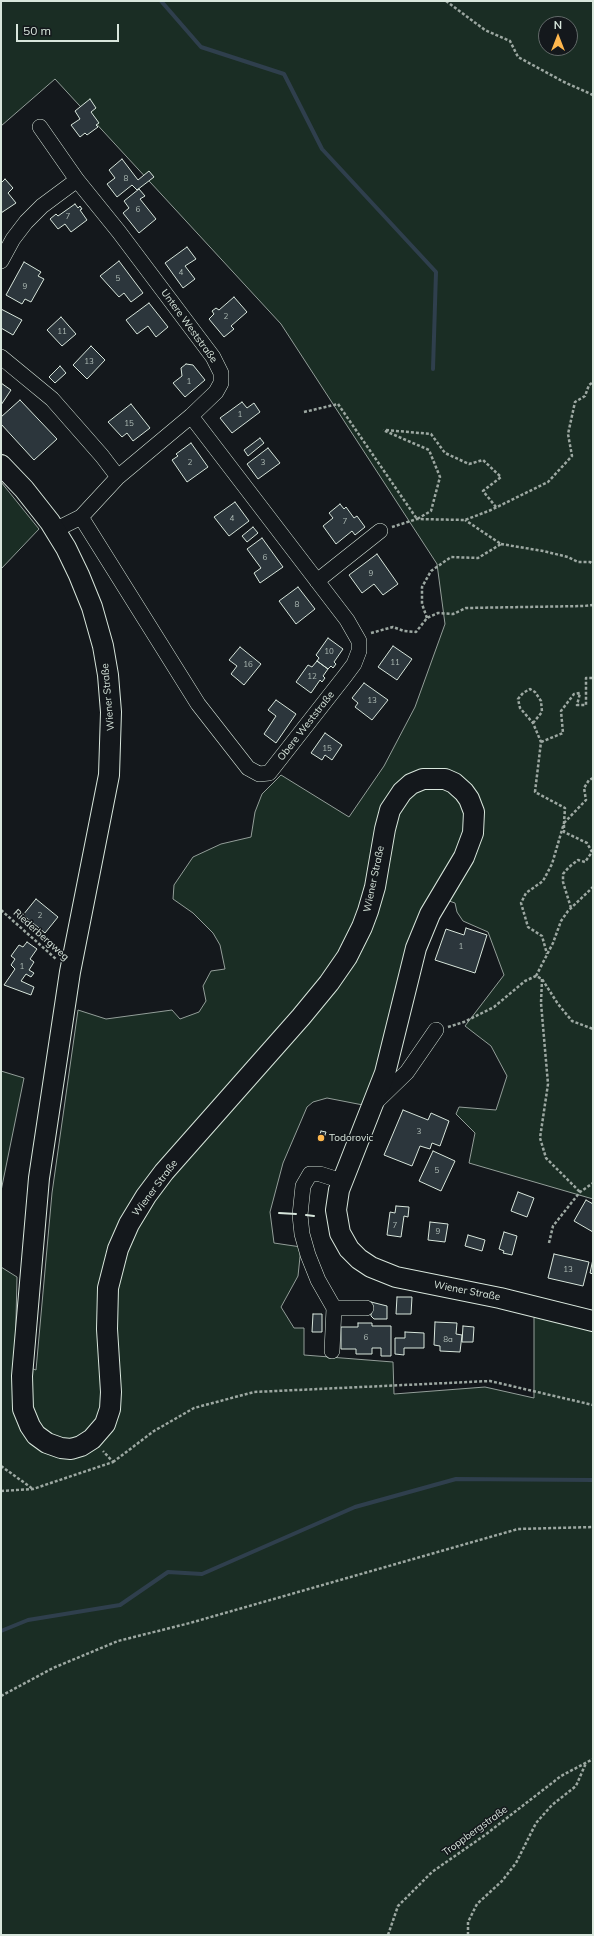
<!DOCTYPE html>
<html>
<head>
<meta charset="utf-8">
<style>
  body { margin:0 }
  #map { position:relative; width:594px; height:1936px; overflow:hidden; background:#14181c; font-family:Mulish,sans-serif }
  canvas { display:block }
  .frame { position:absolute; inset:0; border:2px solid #d8e6dc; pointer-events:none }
  .north { position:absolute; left:538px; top:16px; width:40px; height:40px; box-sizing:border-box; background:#14181c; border:1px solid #626a69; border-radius:50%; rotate:0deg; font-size:11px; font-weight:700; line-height:16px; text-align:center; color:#d8e6dc }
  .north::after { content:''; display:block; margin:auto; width:14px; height:18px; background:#ffb74d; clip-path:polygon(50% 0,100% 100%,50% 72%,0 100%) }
  .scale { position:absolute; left:16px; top:24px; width:103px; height:18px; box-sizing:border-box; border:2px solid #d8e6dc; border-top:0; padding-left:5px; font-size:12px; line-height:14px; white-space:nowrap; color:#d8e6dc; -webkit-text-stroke:3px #14181c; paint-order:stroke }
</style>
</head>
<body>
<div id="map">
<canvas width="594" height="1936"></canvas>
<div class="frame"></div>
<div class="north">N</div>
<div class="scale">50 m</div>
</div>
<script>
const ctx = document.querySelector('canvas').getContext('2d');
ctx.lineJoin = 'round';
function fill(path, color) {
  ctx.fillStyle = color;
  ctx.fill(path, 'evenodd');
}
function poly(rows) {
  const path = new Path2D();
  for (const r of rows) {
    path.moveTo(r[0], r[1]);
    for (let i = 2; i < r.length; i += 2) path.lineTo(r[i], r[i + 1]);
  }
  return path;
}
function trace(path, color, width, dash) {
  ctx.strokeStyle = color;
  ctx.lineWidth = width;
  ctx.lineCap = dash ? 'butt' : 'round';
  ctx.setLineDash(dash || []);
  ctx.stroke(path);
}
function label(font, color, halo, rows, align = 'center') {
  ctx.font = font + ' Mulish,sans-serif';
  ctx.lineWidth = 3;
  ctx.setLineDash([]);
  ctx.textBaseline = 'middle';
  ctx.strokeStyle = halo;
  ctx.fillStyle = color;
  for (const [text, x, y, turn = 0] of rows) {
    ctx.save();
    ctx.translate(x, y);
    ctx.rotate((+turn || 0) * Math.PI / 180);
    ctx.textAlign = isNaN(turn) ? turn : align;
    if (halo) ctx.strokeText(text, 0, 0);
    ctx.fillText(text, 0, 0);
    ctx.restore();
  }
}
const green = poly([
  [1,1,593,1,593,1199,469,1163,475,1133,456,1114,459,1107,496,1110,507,1076,491,1046,465,1026,504,975,488,932,463,921,457,912,455,903,446,900,363,1105,327,1098,313,1102,307,1107,283,1163,270,1212,274,1243,301,1247,298,1276,281,1307,294,1328,304,1328,304,1355,393,1362,394,1394,485,1387,534,1398,534,1318,536,1314,593,1318,593,1935,1,1935,1,1267,17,1277,15,1362,36,1370,52,1193,78,1010,106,1019,172,1010,180,1019,199,1012,206,1001,203,986,211,971,225,969,220,945,213,933,193,913,173,899,174,885,193,857,221,844,251,837,255,812,262,794,281,775,349,817,384,766,415,707,445,624,437,564,281,324,55,79,1,126,1,1],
  [546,24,570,24,570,48,546,48,546,24],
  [1,482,39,529,1,569,1,482],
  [1,1071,24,1078,1,1191,1,1071]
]);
fill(green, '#1a2d24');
trace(green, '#939e99', 1);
trace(poly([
  [161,1,201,47,284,74,322,149,436,272,433,369],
  [1,1631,28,1620,120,1605,168,1572,202,1574,355,1507,456,1479,593,1480]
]), '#2f3f4d', 4);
const building = poly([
  [90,99,96,108,91,112,99,123,96,125,98,127,87,135,85,133,80,137,71,125,80,119,75,111,90,99],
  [122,159,138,180,149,171,154,177,137,190,132,185,117,197,107,184,115,178,109,170,122,159],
  [5,179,13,188,8,193,16,203,1,213,1,183,5,179],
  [139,189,145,196,140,199,156,219,139,233,123,213,129,208,124,201,139,189],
  [75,204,78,208,80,206,82,209,80,210,87,220,71,232,65,224,58,229,50,219,56,214,58,216,75,204],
  [187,247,196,259,185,266,195,279,183,288,165,263,187,247],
  [119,261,143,293,131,302,124,293,119,297,100,276,119,261],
  [24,262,41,272,38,276,44,279,31,302,25,299,22,304,6,295,24,262],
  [234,297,247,312,231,326,234,329,224,337,209,319,214,314,212,311,216,308,219,310,234,297],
  [149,303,168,327,156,337,148,326,137,334,126,320,149,303],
  [1,309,22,320,13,335,1,328,1,309],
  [61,317,76,334,62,346,47,330,61,317],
  [91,346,105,360,87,379,73,365,91,346],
  [186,364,193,365,205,380,185,397,173,383,182,376,181,368,186,364],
  [60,366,66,373,55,383,49,377,60,366],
  [1,383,11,390,1,405,1,383],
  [20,400,57,439,34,460,1,424,1,417,20,400],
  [242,402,247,408,254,403,260,412,232,433,220,418,242,402],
  [131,404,150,428,133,441,127,433,122,437,108,422,131,404],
  [260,438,264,443,248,456,244,450,260,438],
  [191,443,208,467,187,482,172,460,178,456,176,454,191,443],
  [268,448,280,463,258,479,247,464,268,448],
  [235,502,249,521,229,536,214,517,235,502],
  [340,504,344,509,346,507,354,518,357,516,365,527,355,535,352,531,336,544,323,526,333,518,329,513,340,504],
  [253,527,258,533,247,542,242,536,253,527],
  [262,538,283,567,260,583,254,573,261,568,247,549,262,538],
  [377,554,398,584,383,595,374,584,362,593,349,575,377,554],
  [298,587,315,609,296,624,279,601,298,587],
  [328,638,343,649,334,662,336,664,333,668,331,666,328,669,317,661,319,658,316,655,328,638],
  [393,646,412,659,397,680,378,667,393,646],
  [240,647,261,664,244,685,231,674,237,666,229,660,240,647],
  [317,661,328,669,323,676,325,678,322,682,320,680,311,693,296,682,308,665,312,667,317,661],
  [364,683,388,700,372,720,355,707,358,703,352,698,364,683],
  [276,700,296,714,276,743,264,734,276,716,268,710,276,700],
  [325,733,342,745,332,760,325,755,322,760,311,753,325,733],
  [36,899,58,917,45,933,23,915,36,899],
  [466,928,487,935,475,973,435,960,446,929,464,935,466,928],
  [27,942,37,949,30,959,34,962,29,970,34,973,31,977,26,974,21,981,34,987,31,995,4,985,15,969,11,965,15,959,11,956,19,945,23,947,27,942],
  [403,1110,428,1120,431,1113,449,1121,440,1146,432,1143,430,1149,420,1146,412,1166,384,1155,403,1110],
  [321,1131,326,1132,323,1141,318,1140,321,1131],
  [433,1151,455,1161,441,1191,419,1181,433,1151],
  [518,1192,534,1198,527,1217,511,1211,518,1192],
  [586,1200,593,1204,593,1232,574,1221,586,1200],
  [396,1206,409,1207,408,1217,404,1216,401,1237,387,1235,390,1212,395,1213,396,1206],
  [430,1222,448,1224,445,1242,428,1240,430,1222],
  [504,1232,517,1236,512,1255,503,1253,504,1251,499,1249,504,1232],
  [468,1235,485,1240,482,1251,465,1246,468,1235],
  [554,1254,589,1262,583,1286,548,1278,554,1254],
  [593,1259,593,1274,590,1273,593,1259],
  [397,1297,412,1297,411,1314,396,1314,397,1297],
  [371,1302,387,1306,387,1319,374,1319,371,1316,371,1302],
  [313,1314,322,1314,322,1332,312,1332,313,1314],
  [435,1322,457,1323,456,1334,462,1335,460,1352,440,1351,440,1346,434,1345,435,1322],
  [358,1323,372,1323,372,1326,391,1326,391,1356,381,1356,381,1348,372,1348,372,1354,356,1354,356,1349,341,1349,341,1327,358,1327,358,1323],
  [463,1326,474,1327,473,1342,462,1342,463,1326],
  [405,1332,424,1333,424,1348,404,1348,404,1355,395,1354,395,1338,405,1338,405,1332]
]);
fill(building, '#2c363c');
trace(building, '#d8e6dc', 1);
const minor = poly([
  [40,127,77,180,119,232,213,357,221,373,221,383,216,392,191,416,118,477],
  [1,261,13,239,26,222,42,206,77,180],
  [1,357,52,399,102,456,118,477,81,517,55,530],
  [81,517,198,704,248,768,259,774,269,773,345,676,354,664,359,651,359,641,347,620,191,416],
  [317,581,380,531],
  [375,1103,407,1072,436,1030],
  [334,1308,366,1308],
  [332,1351,334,1308,318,1280,308,1255,302,1234,300,1215,303,1186,310,1174,320,1174,342,1181]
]);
const major = poly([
  [1,465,24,489,50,522,66,548,79,575,92,607,103,646,108,675,111,712,109,775,70,972,39,1178,22,1376,23,1409,30,1426,36,1435,47,1443,61,1448,71,1449,81,1446,92,1439,105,1424,110,1409,111,1392,107,1329,108,1288,118,1249,129,1224,146,1196,164,1172,301,1017,329,983,347,957,362,927,368,911,375,887,385,829,390,810,402,792,411,784,423,779,445,779,454,783,464,792,469,799,474,812,473,833,464,857,430,914,416,948,385,1073,339,1190,336,1210,340,1233,349,1249,359,1259,371,1267,396,1277,500,1298,593,1321]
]);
trace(minor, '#d8e6dc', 16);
trace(major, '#d8e6dc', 22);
trace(poly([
  [446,1,485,30,510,41,518,57,564,82,593,95],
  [304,412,338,404,417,519,431,511,440,477,429,450,383,430],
  [386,430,431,434,445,453,469,464,483,460,501,477,483,491,496,507],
  [392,527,417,519,465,520,491,510,548,482,572,456,568,434,575,402,585,396,589,385,593,382],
  [501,544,543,551,568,557,578,562,590,562,593,564],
  [427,618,422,604,422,587,431,571,451,557,478,558,501,544,465,520],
  [371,633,393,627,404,631,416,632,427,618,438,613,453,614,466,608,584,606,593,605],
  [533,723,542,712,541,701,535,692,530,689,523,693,518,699,520,708,533,723,541,742,535,792,565,808,564,823,552,864,543,881,526,893,521,903,528,927,542,936,547,954],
  [541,742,563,733,561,711,574,694,580,693,577,705,586,705,586,678,593,678],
  [571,908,563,882,563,874,569,867,578,860,585,862,592,852,587,843,564,832,564,823,586,800,584,788,589,780,593,778],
  [1,910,56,959],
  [536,976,553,943,561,921,568,911,593,887],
  [542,979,541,1003,548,1084,540,1138,546,1158,580,1192],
  [448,1027,464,1022,494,1007,525,981,536,976,542,979,558,1004,572,1021,593,1029],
  [549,1243,553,1226,580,1192,593,1183],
  [113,1462,154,1431,194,1408,254,1392,490,1381,593,1405],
  [1,1466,33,1489],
  [1,1491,33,1489,113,1462,103,1451],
  [1,1696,53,1668,118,1641,190,1623,518,1529,593,1527],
  [388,1935,398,1906,432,1872,485,1835,561,1776,593,1759],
  [468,1935,468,1922,477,1904,502,1881,516,1863,536,1823,552,1805,576,1786,586,1763]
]), '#9da8a2', 2.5, [3, 2]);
trace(minor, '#14181c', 15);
trace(major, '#14181c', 20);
trace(poly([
  [279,1213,296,1214],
  [306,1215,314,1216]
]), '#d8e6dc', 2);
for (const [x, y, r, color] of [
  [321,1138,4,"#ffb74d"]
]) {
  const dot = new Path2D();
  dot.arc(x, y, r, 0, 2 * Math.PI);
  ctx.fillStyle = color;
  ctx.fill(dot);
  trace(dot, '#14181c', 1.5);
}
label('8px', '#adbab4', null, [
  ["8",126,179],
  ["6",138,210],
  ["7",68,217],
  ["4",181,273],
  ["5",118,279],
  ["9",25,287],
  ["2",226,317],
  ["11",62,332],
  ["13",89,362],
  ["1",189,382],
  ["1",240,415],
  ["15",129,424],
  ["2",190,463],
  ["3",263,463],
  ["4",232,519],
  ["7",345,522],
  ["6",265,558],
  ["9",371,574],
  ["8",297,605],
  ["10",329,652],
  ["11",395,663],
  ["16",248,665],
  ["12",312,677],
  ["13",372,701],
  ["15",327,749],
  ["2",40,916],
  ["1",461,947],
  ["1",22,967],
  ["3",419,1132],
  ["5",437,1171],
  ["7",395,1226],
  ["9",438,1232],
  ["13",568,1270],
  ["6",366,1338],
  ["8a",448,1340]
]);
label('10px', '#d8e6dc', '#14181c', [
  ["Untere Weststraße",189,326,54],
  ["Wiener Straße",108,697,-95],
  ["Obere Weststraße",306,726,-52],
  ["Wiener Straße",374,879,-78],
  ["Riederbergweg",41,935,42],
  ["Wiener Straße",155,1188,-53],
  ["Wiener Straße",467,1291,11],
  ["Troppbergstraße",475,1831,-36]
]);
label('10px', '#d8e6dc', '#14181c', [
  ["Todorovic",329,1138]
], 'left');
</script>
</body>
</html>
